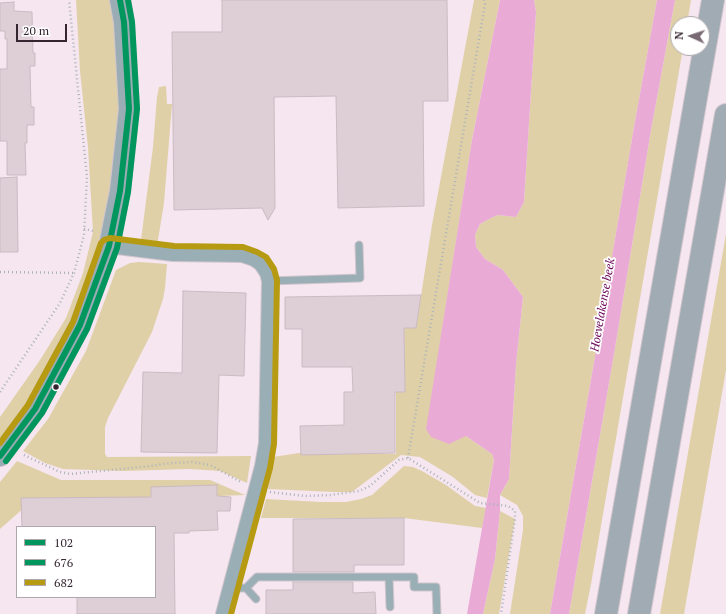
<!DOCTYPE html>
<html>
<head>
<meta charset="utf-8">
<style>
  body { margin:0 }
  #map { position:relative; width:726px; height:614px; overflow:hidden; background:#f5e6f0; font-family:"PT Serif",serif }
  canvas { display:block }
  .legend { position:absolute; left:16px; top:526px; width:140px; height:72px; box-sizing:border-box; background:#fff; border:1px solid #aea8ac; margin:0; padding:5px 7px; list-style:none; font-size:12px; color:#352530 }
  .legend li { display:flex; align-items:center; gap:8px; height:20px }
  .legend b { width:20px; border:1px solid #aea8ac }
  .north { position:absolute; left:670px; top:16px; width:40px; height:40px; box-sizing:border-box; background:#fff; border:1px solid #aea8ac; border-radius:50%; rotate:273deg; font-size:11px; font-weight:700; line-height:16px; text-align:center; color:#352530 }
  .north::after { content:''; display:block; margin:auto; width:14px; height:18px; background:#786973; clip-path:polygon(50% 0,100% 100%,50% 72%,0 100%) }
  .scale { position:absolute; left:16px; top:24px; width:51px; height:18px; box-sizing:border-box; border:2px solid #352530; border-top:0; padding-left:5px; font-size:12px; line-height:14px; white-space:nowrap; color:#352530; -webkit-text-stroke:3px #fff; paint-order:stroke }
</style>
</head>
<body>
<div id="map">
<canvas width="726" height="614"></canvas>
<ul class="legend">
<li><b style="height:5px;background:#00965e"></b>102</li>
<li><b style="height:5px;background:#00965e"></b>676</li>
<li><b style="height:5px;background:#b69a11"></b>682</li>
</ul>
<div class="north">N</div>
<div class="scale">20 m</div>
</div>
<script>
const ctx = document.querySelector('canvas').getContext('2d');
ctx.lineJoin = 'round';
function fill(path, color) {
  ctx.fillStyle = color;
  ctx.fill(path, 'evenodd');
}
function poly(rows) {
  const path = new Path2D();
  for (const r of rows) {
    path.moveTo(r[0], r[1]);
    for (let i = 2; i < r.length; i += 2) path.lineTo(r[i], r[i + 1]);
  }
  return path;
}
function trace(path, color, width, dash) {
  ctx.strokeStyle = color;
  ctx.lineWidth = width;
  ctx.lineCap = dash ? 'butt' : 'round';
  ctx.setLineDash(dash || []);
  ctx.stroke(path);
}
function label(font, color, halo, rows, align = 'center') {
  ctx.font = font + ' "PT Serif",serif';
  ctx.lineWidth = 3.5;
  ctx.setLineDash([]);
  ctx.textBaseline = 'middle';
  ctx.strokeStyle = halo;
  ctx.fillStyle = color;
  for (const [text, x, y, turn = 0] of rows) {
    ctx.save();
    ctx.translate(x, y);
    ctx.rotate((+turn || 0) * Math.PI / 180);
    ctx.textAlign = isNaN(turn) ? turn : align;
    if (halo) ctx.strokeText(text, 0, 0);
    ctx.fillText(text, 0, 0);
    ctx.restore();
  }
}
fill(poly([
  [76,0,112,0,117,30,120,125,109,213,84,295,45,377,0,443,0,417,40,360,66,318,83,273,93,232,88,147,80,71],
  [474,0,500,0,472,140,438,356,466,436,492,454,494,460,487,498,475,495,453,477,420,457,401,455,352,492,334,492,268,489,273,457,299,453,396,454,396,392,405,391,404,328,416,328,432,225],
  [534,0,657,0,634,127,596,351,550,614,510,614,523,530,523,516,517,505,500,495,509,479,516,364,523,297,503,270,485,259,476,247,475,235,480,224,491,218,498,215,516,217,524,202,536,12],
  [675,0,691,0,687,24,678,24,678,48,683,48,591,584,585,614,569,614,614,354,651,130],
  [166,86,167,104,172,104,164,203,157,246,144,243,141,240,153,147,157,97,159,87],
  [726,234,726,370,684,614,660,614],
  [139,262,167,264,165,288,163,299,152,332,108,418,105,427,105,454,107,457,251,456,247,483,220,471,189,469,123,471,63,469,45,463,23,451,48,419,86,351,116,270,130,263],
  [17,461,61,480,210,480,245,495,141,499,34,499,0,529,0,482],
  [404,466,413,467,422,471,446,485,475,506,486,508,482,528,404,518,261,518,266,499,321,502,346,502,361,499,372,495],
  [500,511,515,519,499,614,483,614,495,559]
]), '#e0d0a7');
fill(poly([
  [500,0,534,0,536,12,524,202,516,217,498,215,491,218,480,224,475,235,476,247,485,259,503,270,523,297,516,364,509,479,500,495,500,511,495,559,483,614,467,614,494,460,492,454,466,436,449,444,431,437,426,429,472,140],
  [657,0,675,0,651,130,614,354,569,614,550,614,596,351,634,127]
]), '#e9aad6');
const building = poly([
  [222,0,447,0,448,101,423,101,424,206,338,208,336,96,274,97,275,208,268,220,262,208,174,210,172,32,222,32,222,0],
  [14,2,14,11,32,12,33,53,35,53,35,66,30,66,31,107,34,107,34,125,27,125,27,143,25,143,26,175,7,175,7,141,0,141,0,69,7,69,7,39,5,39,5,31,0,31,0,3,14,2],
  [17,177,18,252,0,252,0,178,17,177],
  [183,291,246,293,244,376,219,375,217,453,141,452,143,372,182,373,183,291],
  [421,295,416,328,404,328,405,392,395,392,395,453,301,455,300,426,344,425,344,392,353,392,352,367,302,367,302,329,285,329,285,297,421,295],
  [217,485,217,496,231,497,230,511,217,511,218,530,189,531,189,533,174,533,175,614,77,614,77,597,155,597,155,527,22,527,21,498,151,497,151,487,217,485],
  [404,518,404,565,354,565,354,572,293,572,293,519,404,518],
  [293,582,353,582,353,593,375,592,376,614,266,614,266,590,293,590,293,582]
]);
fill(building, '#deced5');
trace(building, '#cabac1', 1);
const service = poly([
  [269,281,360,278,359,245],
  [389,577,390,607],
  [230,588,246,588,257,577,414,577,414,587,436,587,437,614],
  [246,588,256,599]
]);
const minor = poly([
  [109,246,173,254,242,255,254,259,261,264,267,273,269,281,266,443,262,466,223,614]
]);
const secondary = poly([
  [0,456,35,409,80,325,109,246,120,191,129,109,124,22,120,0]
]);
const motorway = poly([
  [606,614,713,0],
  [639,614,726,115]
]);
trace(service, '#d1c5cd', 9);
trace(minor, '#d1c5cd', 16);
trace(secondary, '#d1c5cd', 22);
trace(motorway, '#d1c5cd', 24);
trace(poly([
  [84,229,93,231],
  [0,272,74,273],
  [0,392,60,303,74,273,84,235,87,177,69,0],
  [24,455,60,472,70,474,151,466,171,463,193,462,210,465,241,482],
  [408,458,485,4,484,0],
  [270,492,305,496,330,495,359,491,370,486,399,460,408,458,480,503,508,506,515,511,515,519,501,614]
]), '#abb3ba', 2.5, [1, 3]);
trace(service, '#9aaeb6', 7);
trace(minor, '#9aaeb6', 14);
trace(secondary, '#9aacb4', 20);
trace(motorway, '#a1abb4', 22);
trace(poly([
  [0,456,35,409,80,325,109,246,120,191,129,109,124,22,120,0]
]), '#00965e', 6);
trace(poly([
  [6,461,42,413,87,329,117,248,128,192,137,109,132,22,128,0]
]), '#00965e', 6);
trace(poly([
  [0,443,28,405,73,322,101,243,104,240,110,238,174,246,243,247,257,252,266,257,274,269,277,280,274,444,270,468,231,614]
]), '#b69a11', 6);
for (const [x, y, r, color] of [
  [56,387,3.5,"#352530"]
]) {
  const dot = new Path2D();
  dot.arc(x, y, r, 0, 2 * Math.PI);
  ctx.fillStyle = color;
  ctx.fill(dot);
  trace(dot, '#fff', 1.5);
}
label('italic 12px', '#6c0659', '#fff', [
  ["Hoevelakense beek",603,305,-80]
]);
</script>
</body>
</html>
